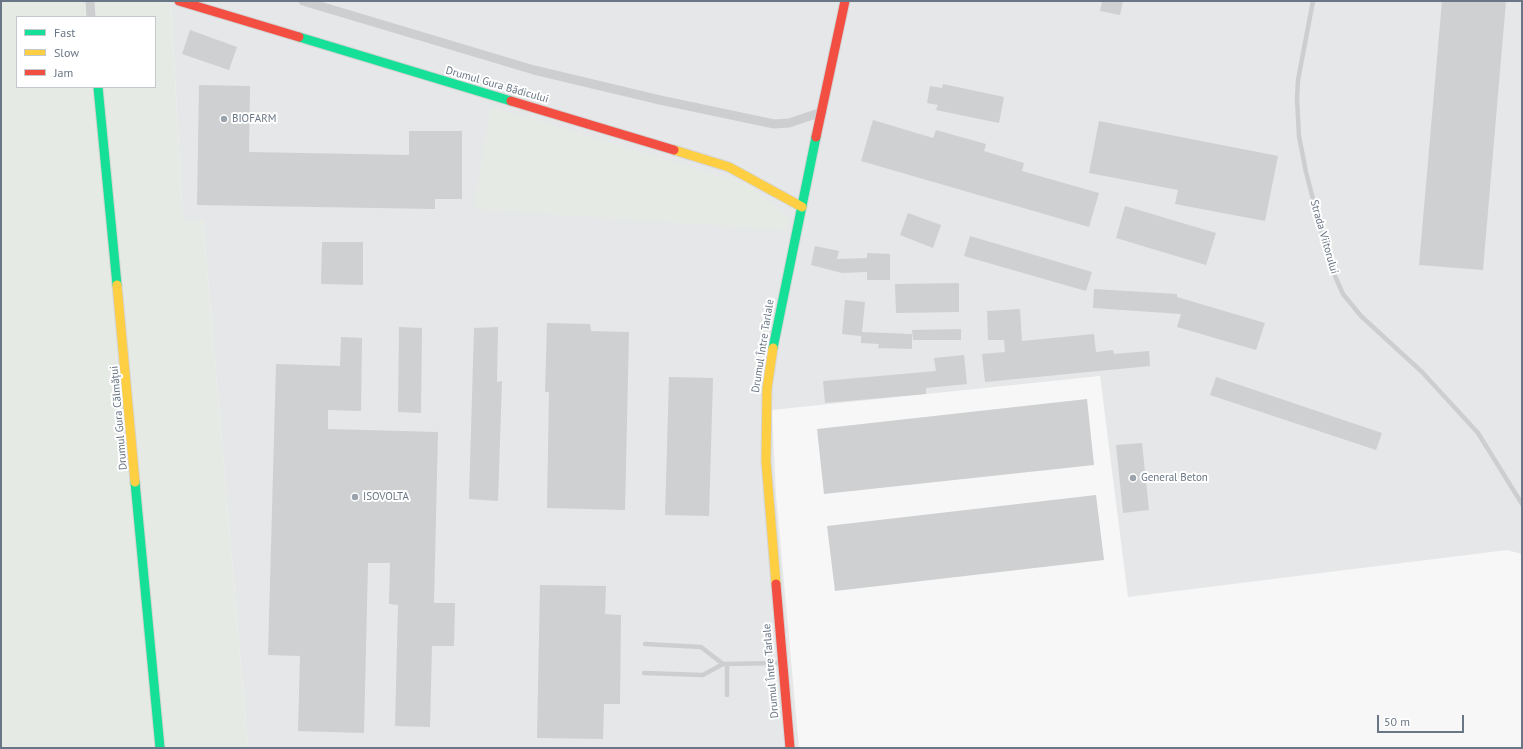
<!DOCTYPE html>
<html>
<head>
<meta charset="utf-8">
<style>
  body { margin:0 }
  #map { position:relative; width:1523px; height:749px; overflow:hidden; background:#f7f7f7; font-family:"PT Sans",sans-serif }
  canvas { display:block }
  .frame { position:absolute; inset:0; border:2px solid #697685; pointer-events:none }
  .legend { position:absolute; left:16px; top:16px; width:140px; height:72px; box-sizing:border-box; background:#fff; border:1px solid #c3c8ce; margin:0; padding:5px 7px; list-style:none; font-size:12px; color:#697685 }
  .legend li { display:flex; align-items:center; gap:8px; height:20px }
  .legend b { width:20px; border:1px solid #c3c8ce }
  .scale { position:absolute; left:1377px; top:715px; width:87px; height:18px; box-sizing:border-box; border:2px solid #697685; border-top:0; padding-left:5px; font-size:12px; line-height:14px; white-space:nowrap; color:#697685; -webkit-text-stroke:3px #fff; paint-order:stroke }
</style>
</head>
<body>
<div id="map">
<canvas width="1523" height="749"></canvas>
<div class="frame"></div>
<ul class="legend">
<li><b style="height:5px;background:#16e098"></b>Fast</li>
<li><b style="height:5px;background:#ffcf43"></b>Slow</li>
<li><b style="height:5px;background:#f24e42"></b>Jam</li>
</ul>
<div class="scale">50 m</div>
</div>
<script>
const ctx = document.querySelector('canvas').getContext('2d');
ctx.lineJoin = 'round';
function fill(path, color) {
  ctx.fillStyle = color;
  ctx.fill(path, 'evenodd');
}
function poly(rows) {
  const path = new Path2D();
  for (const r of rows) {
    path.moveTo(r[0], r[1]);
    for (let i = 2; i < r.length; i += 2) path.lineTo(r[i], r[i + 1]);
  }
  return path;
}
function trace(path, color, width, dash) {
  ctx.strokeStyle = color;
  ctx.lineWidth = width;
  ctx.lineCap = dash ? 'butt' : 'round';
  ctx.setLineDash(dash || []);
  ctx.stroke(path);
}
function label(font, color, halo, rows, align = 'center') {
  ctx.font = font + ' "PT Sans",sans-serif';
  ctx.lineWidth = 4;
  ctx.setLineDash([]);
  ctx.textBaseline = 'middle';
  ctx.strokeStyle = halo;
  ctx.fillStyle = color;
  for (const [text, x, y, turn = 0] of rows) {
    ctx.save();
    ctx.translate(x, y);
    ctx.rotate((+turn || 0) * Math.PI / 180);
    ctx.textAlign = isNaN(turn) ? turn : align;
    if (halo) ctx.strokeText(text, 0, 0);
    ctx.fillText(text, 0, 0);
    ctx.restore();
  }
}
fill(poly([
  [162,1,1522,1,1522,554,1507,550,1128,597,1100,376,772,410,776,494,799,748,248,748,203,220,183,222,171,4]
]), '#e6e7e8');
fill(poly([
  [1,1,162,1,171,4,183,221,203,220,248,748,1,748],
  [17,17,155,17,155,87,17,87],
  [491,107,747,184,789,217,787,230,474,209]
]), '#e6eae5');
fill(poly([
  [1102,1,1123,1,1120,15,1100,11],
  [1442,1,1506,1,1483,270,1419,265],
  [190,30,237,47,229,70,182,54],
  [943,84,1004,97,999,123,936,110,938,105,927,103,930,86,942,88],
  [199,85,250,86,249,152,409,155,409,131,462,131,462,199,435,199,435,209,197,205],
  [873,120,933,138,936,130,986,144,984,151,1024,163,1022,171,1099,193,1089,227,861,161],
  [1099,121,1278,156,1265,221,1175,204,1178,190,1089,173],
  [1125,206,1216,233,1206,265,1116,238],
  [908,213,941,225,933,248,900,235],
  [970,236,1092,272,1086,291,964,256],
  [322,242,363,242,363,285,321,284],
  [815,246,839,251,837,259,867,258,867,253,890,254,890,280,867,280,867,272,842,273,811,265],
  [959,283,959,312,896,313,895,284],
  [1094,289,1177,294,1177,297,1265,323,1256,350,1177,327,1181,314,1093,308],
  [845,300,865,302,862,332,912,334,912,349,878,348,879,344,861,343,861,336,842,334],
  [1020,309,1022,341,1094,334,1096,352,1113,350,1114,354,1149,351,1150,366,985,382,982,354,1005,352,1004,340,988,340,987,311],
  [547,323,590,324,591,331,629,332,625,510,547,508,549,392,545,392],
  [399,327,422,328,421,413,398,412],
  [498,327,497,382,502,381,498,501,469,499,474,328],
  [961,329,961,340,913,340,912,330],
  [341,337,362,338,361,411,328,410,328,429,438,432,434,603,455,603,454,646,432,646,430,727,395,726,398,605,389,604,390,563,368,563,364,733,298,731,300,656,268,655,276,364,340,366],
  [964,355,967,384,926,388,926,394,825,403,823,381,936,371,934,358],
  [669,377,713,378,709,516,665,515],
  [1216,377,1382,433,1376,450,1210,395],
  [1087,399,1094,465,824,494,817,429],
  [1142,443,1149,510,1123,513,1116,445],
  [1096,495,1104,560,835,591,827,526],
  [540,585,606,586,605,614,621,615,620,704,604,704,603,739,537,738]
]), '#ced0d1');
const fast = poly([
  [299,37,511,101],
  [98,87,117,285],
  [773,348,816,137],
  [135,482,160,748]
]);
const slow = poly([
  [674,150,729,167,802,207],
  [117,285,135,482],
  [773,348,767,389,766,461,776,584]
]);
const jam = poly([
  [179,1,299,37],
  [511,101,674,150],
  [816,137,845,1],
  [776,584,790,748]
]);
trace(fast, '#d3d4d5', 11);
trace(slow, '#d3d4d5', 11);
trace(jam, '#d3d4d5', 11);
trace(poly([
  [1313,1,1298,80,1297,99,1299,136,1306,172,1330,265,1343,294,1361,316,1422,372,1478,433,1522,504],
  [645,644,701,647,723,664],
  [727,664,727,695],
  [644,673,703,675,723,664,781,663]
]), '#cdced0', 4.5);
trace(poly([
  [90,1,91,17],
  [303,1,534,70,660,100,774,124,789,123,822,112]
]), '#cdced0', 9);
trace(fast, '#16e098', 9);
trace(slow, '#ffcf43', 9);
trace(jam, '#f24e42', 9);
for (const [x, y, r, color] of [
  [224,119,4,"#9ba3ad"],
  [1133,478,4,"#9ba3ad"],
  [355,497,4,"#9ba3ad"]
]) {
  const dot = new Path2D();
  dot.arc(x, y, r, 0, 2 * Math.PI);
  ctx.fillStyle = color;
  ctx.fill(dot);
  trace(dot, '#fff', 1.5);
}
label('11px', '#697685', '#fff', [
  ["Drumul Gura Bădicului",497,85,16],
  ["Strada Viitorului",1324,237,74],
  ["Drumul Între Tarlale",763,346,-81],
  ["Drumul Gura Călmățui",119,418,-95],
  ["Drumul Între Tarlale",771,671,-95]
]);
label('11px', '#697685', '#fff', [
  ["BIOFARM",232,119],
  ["General Beton",1141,478],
  ["ISOVOLTA",363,497]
], 'left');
</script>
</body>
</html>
